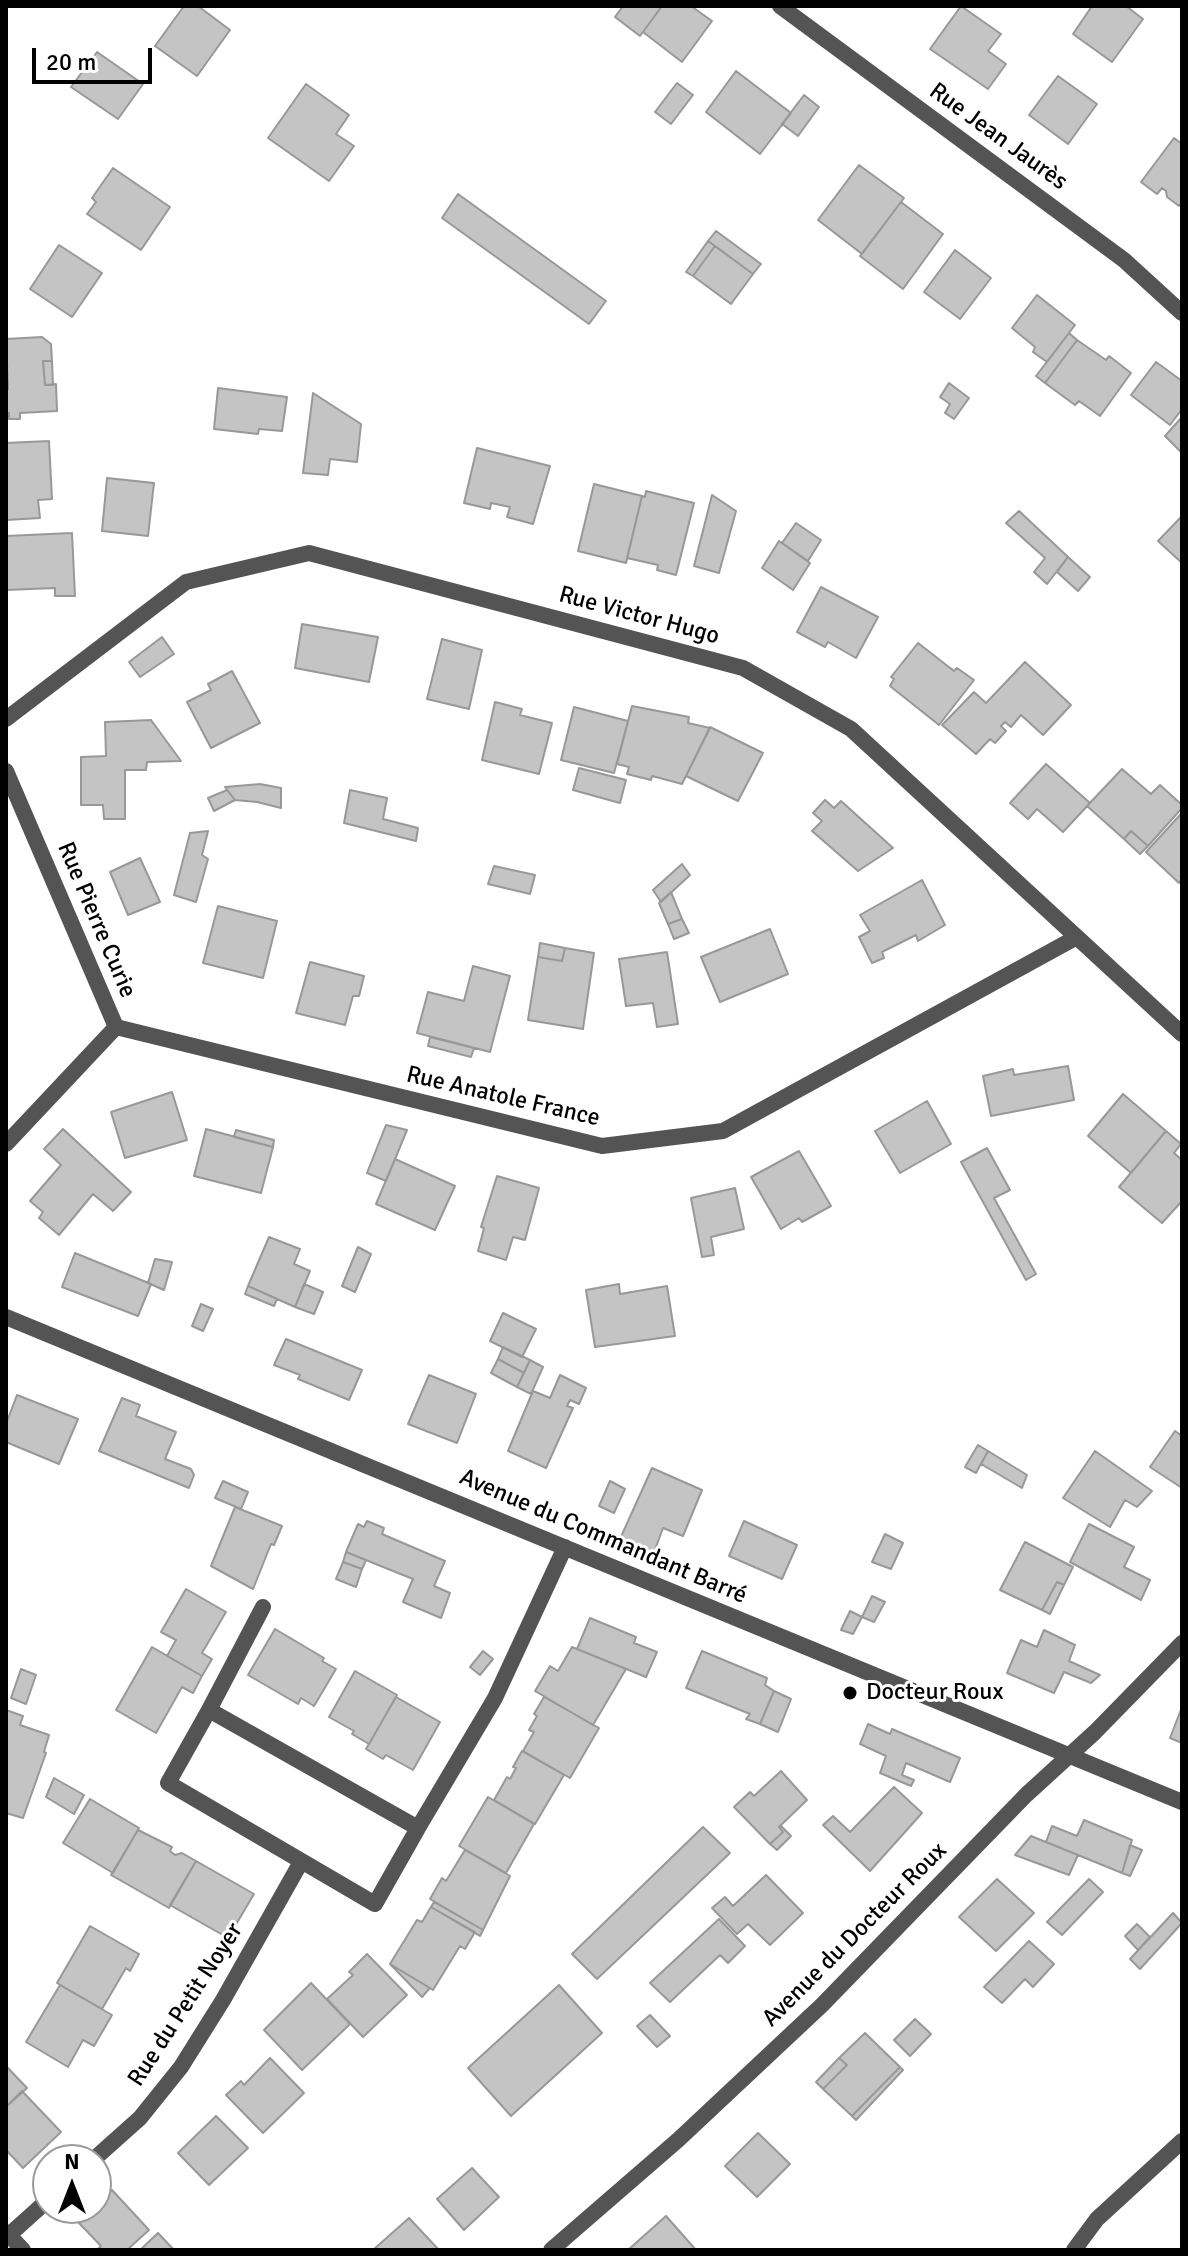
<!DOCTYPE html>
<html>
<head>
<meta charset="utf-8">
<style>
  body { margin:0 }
  #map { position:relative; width:1188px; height:2256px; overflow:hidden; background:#fff; font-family:Signika,sans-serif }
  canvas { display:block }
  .frame { position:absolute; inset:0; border:8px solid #000; pointer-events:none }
  .north { position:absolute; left:32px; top:2144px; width:80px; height:80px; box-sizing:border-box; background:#fff; border:2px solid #999; border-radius:50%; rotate:0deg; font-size:22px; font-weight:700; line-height:32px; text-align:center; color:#000 }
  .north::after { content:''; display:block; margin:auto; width:28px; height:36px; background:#000; clip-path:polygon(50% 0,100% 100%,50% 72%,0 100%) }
  .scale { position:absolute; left:32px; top:48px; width:120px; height:36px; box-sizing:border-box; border:4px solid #000; border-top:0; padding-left:10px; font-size:24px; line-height:28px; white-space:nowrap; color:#000; -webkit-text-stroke:6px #fff; paint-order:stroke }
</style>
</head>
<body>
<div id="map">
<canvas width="1188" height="2256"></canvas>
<div class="frame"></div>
<div class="north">N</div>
<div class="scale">20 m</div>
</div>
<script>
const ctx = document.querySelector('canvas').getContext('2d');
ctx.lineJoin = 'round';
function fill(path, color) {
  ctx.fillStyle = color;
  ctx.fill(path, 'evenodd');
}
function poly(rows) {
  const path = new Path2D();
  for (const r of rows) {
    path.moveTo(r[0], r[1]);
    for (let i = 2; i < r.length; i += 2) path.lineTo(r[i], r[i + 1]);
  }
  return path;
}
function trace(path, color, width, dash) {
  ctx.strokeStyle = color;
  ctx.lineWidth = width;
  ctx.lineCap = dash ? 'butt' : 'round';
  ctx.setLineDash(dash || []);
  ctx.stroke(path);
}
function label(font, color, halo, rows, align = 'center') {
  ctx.font = font + ' Signika,sans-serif';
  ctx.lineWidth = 6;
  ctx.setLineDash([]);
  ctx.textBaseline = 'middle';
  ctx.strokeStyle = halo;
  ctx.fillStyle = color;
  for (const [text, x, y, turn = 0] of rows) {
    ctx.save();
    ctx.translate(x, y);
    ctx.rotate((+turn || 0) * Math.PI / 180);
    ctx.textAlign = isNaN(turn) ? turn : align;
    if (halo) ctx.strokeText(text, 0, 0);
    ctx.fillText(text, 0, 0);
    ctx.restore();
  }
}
const building = poly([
  [184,6,198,6,230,30,197,76,155,46,184,6],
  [623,6,662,6,640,36,615,17,623,6],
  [662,6,691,6,712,21,682,62,643,32,662,6],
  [961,6,1001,34,988,51,1006,64,988,89,930,49,961,6],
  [1092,6,1126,6,1143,19,1112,62,1073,34,1092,6],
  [97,52,143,84,118,119,71,87,97,52],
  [736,71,791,113,760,154,706,112,736,71],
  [1058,76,1097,104,1068,144,1029,115,1058,76],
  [677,83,693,95,671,124,655,112,677,83],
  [306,84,349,115,336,134,354,146,329,181,268,138,306,84],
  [804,95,819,107,798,136,782,124,804,95],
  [1174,138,1182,144,1182,202,1179,206,1167,197,1166,191,1162,188,1157,194,1141,182,1174,138],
  [859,165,904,198,862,254,818,220,859,165],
  [113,168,170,207,141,250,87,214,96,202,92,198,113,168],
  [458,194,606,301,589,324,442,218,458,194],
  [901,202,943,234,903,289,860,256,901,202],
  [716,231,761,264,753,274,708,241,716,231],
  [708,241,715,246,693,276,686,272,708,241],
  [59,245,102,273,72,317,30,289,59,245],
  [715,246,753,274,731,304,693,276,715,246],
  [955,250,991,278,960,319,924,292,955,250],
  [1037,295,1075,325,1047,362,1033,352,1035,347,1012,328,1037,295],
  [1069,333,1077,340,1045,383,1036,376,1069,333],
  [42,337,51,344,52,361,43,361,45,385,56,384,57,411,20,413,20,419,9,419,9,413,6,413,6,389,8,389,6,339,42,337],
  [1077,340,1106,360,1109,356,1131,373,1100,416,1079,401,1075,405,1045,383,1077,340],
  [43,361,52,361,53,385,45,385,43,361],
  [1156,362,1182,381,1182,409,1170,425,1131,395,1156,362],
  [949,383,969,398,954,419,945,413,950,404,940,397,949,383],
  [218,388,287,397,282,431,259,429,258,434,214,429,218,388],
  [313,393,361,424,357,462,330,459,328,475,303,473,313,393],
  [1182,417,1182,453,1165,436,1182,417],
  [49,441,52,499,38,500,40,518,6,520,6,443,49,441],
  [477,448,550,466,533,524,507,517,510,507,491,503,490,509,464,503,477,448],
  [107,478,154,483,148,536,102,531,107,478],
  [594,484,642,496,626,563,578,551,594,484],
  [646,491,694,503,676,575,657,570,658,565,627,558,642,496,645,497,646,491],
  [712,495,736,511,719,573,694,566,712,495],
  [1019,511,1068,557,1047,584,1034,572,1045,558,1006,523,1019,511],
  [1182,516,1182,563,1158,541,1182,516],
  [796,523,821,540,808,561,782,543,796,523],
  [72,533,75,596,55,596,55,588,6,590,6,536,72,533],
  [779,541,810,563,793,590,762,568,779,541],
  [1068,557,1090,577,1078,591,1057,572,1068,557],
  [821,587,878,617,856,658,828,642,825,647,797,632,821,587],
  [302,624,378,637,369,682,295,668,302,624],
  [162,637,174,654,140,677,129,662,162,637],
  [442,639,482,650,469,709,427,699,442,639],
  [918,643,954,671,957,668,974,680,939,725,890,686,894,679,891,677,918,643],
  [1025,662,1071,705,1043,735,1021,715,1011,727,1005,722,1001,726,1006,731,995,743,990,739,976,754,942,725,974,692,986,703,1025,662],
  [232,671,260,723,211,748,187,702,211,690,208,684,232,671],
  [495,702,522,709,520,715,552,723,539,774,482,760,495,702],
  [632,706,689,717,688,723,710,728,682,784,652,776,651,780,627,774,629,767,617,764,632,706],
  [574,707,628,721,614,773,561,760,574,707],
  [151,720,181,761,147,762,146,770,125,770,125,819,104,819,103,805,81,805,81,757,106,756,105,722,151,720],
  [710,727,763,753,738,801,686,776,710,727],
  [1046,764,1090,803,1063,832,1037,809,1028,819,1010,803,1046,764],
  [579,768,626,780,620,803,573,790,579,768],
  [1122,769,1151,794,1160,785,1182,805,1182,808,1148,846,1131,831,1124,839,1087,806,1122,769],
  [260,784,281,788,281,808,257,802,235,800,225,787,260,784],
  [227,790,235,800,214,811,208,798,227,790],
  [350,790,387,798,383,819,418,828,416,841,344,823,350,790],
  [825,800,834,808,841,801,893,848,858,871,812,831,822,821,813,813,825,800],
  [1180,815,1182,817,1182,879,1179,883,1146,852,1180,815],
  [208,831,202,855,208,859,196,902,174,895,190,833,208,831],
  [1131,831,1148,846,1140,854,1124,839,1131,831],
  [140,858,160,902,128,915,110,872,140,858],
  [682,864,690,875,661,902,653,890,682,864],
  [494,866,535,875,530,894,488,884,494,866],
  [922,880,945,925,918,941,916,935,882,952,884,958,872,963,859,937,870,931,860,915,922,880],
  [671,892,682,919,668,924,659,903,671,892],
  [218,906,277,921,263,978,203,963,218,906],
  [682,919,689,933,674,939,668,924,682,919],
  [770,929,788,974,720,1002,701,957,770,929],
  [540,943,565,948,562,961,538,957,540,943],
  [565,948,594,953,583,1029,528,1020,538,957,562,961,565,948],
  [667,952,678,1024,657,1027,653,1003,626,1006,619,959,667,952],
  [310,962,364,976,359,996,353,996,345,1025,296,1013,310,962],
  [473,966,510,976,490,1052,417,1033,428,992,464,1001,473,966],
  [430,1037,474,1048,471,1057,428,1046,430,1037],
  [1068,1066,1074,1100,991,1116,983,1076,1013,1069,1014,1075,1068,1066],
  [172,1092,187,1140,125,1158,111,1112,172,1092],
  [1123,1094,1166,1131,1131,1173,1088,1136,1123,1094],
  [927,1101,951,1144,900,1173,875,1131,927,1101],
  [386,1125,407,1130,386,1181,367,1173,386,1125],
  [63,1129,131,1192,113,1211,93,1194,59,1235,39,1218,43,1212,30,1201,61,1165,44,1149,63,1129],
  [206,1129,273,1147,261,1193,194,1176,206,1129],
  [236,1130,274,1140,273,1147,234,1137,236,1130],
  [1166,1131,1181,1144,1174,1153,1182,1160,1182,1201,1162,1223,1119,1187,1166,1131],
  [987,1148,1010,1190,994,1198,1036,1274,1026,1280,961,1162,987,1148],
  [799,1151,831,1206,802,1222,799,1218,781,1229,751,1177,799,1151],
  [395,1159,455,1186,435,1230,376,1204,395,1159],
  [497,1176,539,1188,525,1240,513,1237,506,1260,478,1251,484,1228,481,1227,497,1176],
  [735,1188,744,1229,711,1237,714,1255,702,1257,691,1198,735,1188],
  [269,1237,300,1249,294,1264,310,1271,295,1307,248,1286,269,1237],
  [358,1247,371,1254,355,1292,342,1286,358,1247],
  [75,1253,151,1284,138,1316,62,1287,75,1253],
  [155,1259,172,1262,164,1290,148,1283,155,1259],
  [304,1284,323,1292,314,1314,295,1307,304,1284],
  [619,1284,620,1294,667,1286,675,1336,595,1347,586,1290,619,1284],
  [248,1286,277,1299,274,1306,245,1294,248,1286],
  [201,1304,213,1309,203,1331,192,1326,201,1304],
  [503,1313,536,1329,522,1357,490,1341,503,1313],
  [286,1339,362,1370,349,1400,298,1379,300,1375,274,1365,286,1339],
  [503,1347,530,1360,524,1373,498,1359,503,1347],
  [498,1359,524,1373,517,1387,491,1373,498,1359],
  [530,1360,543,1367,531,1394,517,1387,530,1360],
  [429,1375,476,1394,457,1443,408,1424,429,1375],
  [560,1375,586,1388,579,1404,570,1400,567,1406,573,1408,546,1468,508,1451,533,1391,550,1398,560,1375],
  [17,1395,78,1419,59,1464,6,1442,6,1424,17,1395],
  [122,1398,140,1405,136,1416,176,1432,165,1459,191,1469,194,1475,189,1488,99,1451,122,1398],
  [1175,1431,1182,1436,1182,1488,1150,1467,1175,1431],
  [978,1445,988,1451,976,1473,965,1467,978,1445],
  [988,1451,1027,1475,1022,1488,981,1464,988,1451],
  [1095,1451,1152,1491,1137,1507,1125,1500,1110,1527,1063,1498,1095,1451],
  [652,1468,702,1490,683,1536,663,1528,656,1547,658,1549,656,1554,620,1539,652,1468],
  [223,1481,248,1492,241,1509,215,1498,223,1481],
  [610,1481,625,1489,614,1513,599,1506,610,1481],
  [235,1507,282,1526,274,1545,271,1544,253,1589,211,1566,235,1507],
  [367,1521,384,1528,382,1534,445,1561,434,1586,450,1593,441,1618,403,1602,413,1579,346,1552,358,1524,364,1527,367,1521],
  [744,1521,797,1545,782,1579,729,1556,744,1521],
  [1089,1524,1134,1547,1124,1567,1150,1580,1141,1600,1070,1562,1089,1524],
  [885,1534,903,1543,891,1569,872,1562,885,1534],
  [1025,1542,1073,1567,1064,1585,1057,1582,1042,1610,1000,1590,1025,1542],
  [346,1552,366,1560,362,1569,343,1562,346,1552],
  [343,1562,362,1569,356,1587,336,1579,343,1562],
  [1057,1582,1064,1585,1050,1614,1042,1610,1057,1582],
  [186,1589,226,1612,202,1653,212,1659,202,1676,167,1656,176,1640,161,1632,186,1589],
  [872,1596,885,1602,874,1622,862,1617,872,1596],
  [850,1611,862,1617,853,1634,841,1630,850,1611],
  [590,1618,636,1637,634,1643,657,1652,646,1677,577,1649,590,1618],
  [275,1629,324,1658,322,1661,336,1669,314,1706,301,1698,298,1704,248,1675,275,1629],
  [1044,1630,1075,1645,1069,1661,1100,1675,1091,1683,1064,1672,1054,1693,1007,1673,1021,1640,1037,1647,1044,1630],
  [152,1647,202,1676,193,1693,182,1687,156,1733,116,1710,152,1647],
  [572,1647,626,1669,593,1725,535,1691,550,1666,558,1671,572,1647],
  [483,1651,493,1659,480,1675,470,1667,483,1651],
  [702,1651,767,1678,765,1685,774,1691,760,1724,746,1719,750,1714,686,1688,702,1651],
  [21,1669,36,1675,26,1704,11,1698,21,1669],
  [355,1671,397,1695,369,1744,352,1734,354,1731,329,1717,355,1671],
  [774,1691,791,1699,778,1732,760,1724,774,1691],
  [396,1697,440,1722,413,1770,386,1755,383,1759,366,1749,396,1697],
  [544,1697,599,1728,570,1778,523,1751,534,1732,529,1730,537,1716,534,1714,544,1697],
  [1182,1707,1182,1743,1170,1738,1182,1707],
  [6,1710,23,1716,20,1725,49,1735,44,1752,46,1753,23,1818,6,1813,6,1710],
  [868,1724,890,1734,892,1729,960,1758,950,1782,906,1763,902,1775,914,1780,911,1786,880,1773,886,1756,860,1744,868,1724],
  [522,1751,564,1775,535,1824,494,1800,507,1777,510,1779,516,1768,513,1767,522,1751],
  [781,1771,807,1800,779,1827,783,1832,770,1844,734,1807,750,1792,754,1796,781,1771],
  [54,1778,84,1795,74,1814,46,1797,54,1778],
  [894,1787,922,1813,870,1871,823,1825,833,1816,850,1832,894,1787],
  [488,1797,534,1824,506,1873,459,1846,488,1797],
  [90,1799,139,1828,113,1873,63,1843,90,1799],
  [1084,1820,1132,1840,1122,1873,1046,1842,1052,1826,1077,1836,1084,1820],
  [781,1826,791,1836,777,1850,770,1844,783,1832,779,1827,781,1826],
  [703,1827,730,1853,597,1979,572,1954,703,1827],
  [138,1830,172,1847,170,1851,175,1855,182,1853,196,1861,169,1908,111,1875,138,1830],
  [1031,1836,1078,1855,1069,1875,1015,1855,1031,1836],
  [1130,1845,1142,1850,1130,1876,1122,1873,1130,1845],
  [465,1850,510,1876,483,1930,430,1899,442,1878,446,1881,465,1850],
  [196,1861,254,1894,228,1938,170,1905,196,1861],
  [766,1875,803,1913,770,1945,748,1924,737,1934,712,1908,725,1897,733,1906,766,1875],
  [997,1879,1034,1913,996,1951,959,1917,997,1879],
  [1089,1879,1103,1892,1062,1935,1047,1922,1089,1879],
  [434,1902,483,1930,480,1936,431,1907,434,1902],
  [431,1907,475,1932,465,1949,460,1946,433,1990,390,1964,417,1920,422,1922,431,1907],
  [1173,1913,1182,1923,1140,1969,1130,1959,1173,1913],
  [719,1919,745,1946,728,1963,720,1955,670,2002,650,1983,719,1919],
  [1137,1924,1150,1937,1138,1950,1125,1936,1137,1924],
  [90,1926,139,1954,130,1971,126,1968,102,2009,57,1983,90,1926],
  [1029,1941,1054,1964,1033,1987,1025,1979,1002,2003,984,1987,1029,1941],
  [367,1954,407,1995,363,2037,327,1999,353,1975,349,1972,367,1954],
  [390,1964,430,1988,422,1997,390,1964],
  [311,1983,350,2024,302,2070,264,2030,311,1983],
  [60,1985,112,2015,94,2046,83,2040,68,2067,26,2042,60,1985],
  [559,1985,602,2033,511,2116,468,2068,559,1985],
  [650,2015,670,2036,657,2047,637,2026,650,2015],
  [915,2019,931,2034,910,2056,894,2040,915,2019],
  [865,2033,900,2067,852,2116,823,2089,847,2065,839,2058,865,2033],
  [270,2058,304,2093,263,2133,226,2095,241,2081,244,2085,270,2058],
  [839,2058,847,2065,823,2089,816,2082,839,2058],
  [6,2066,27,2088,6,2107,6,2066],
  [900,2067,903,2070,856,2120,852,2116,900,2067],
  [22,2091,61,2132,23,2168,6,2150,6,2107,22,2091],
  [216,2116,248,2148,209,2185,178,2153,216,2116],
  [758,2133,790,2164,757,2197,725,2166,758,2133],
  [472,2168,499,2197,464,2230,437,2199,472,2168],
  [112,2190,149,2230,127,2250,97,2250,101,2246,78,2222,93,2208,96,2208,96,2205,112,2190],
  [666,2216,696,2250,628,2250,666,2216],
  [409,2218,439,2250,373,2250,409,2218],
  [158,2233,174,2250,140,2250,158,2233]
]);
fill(building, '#c4c4c4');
trace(building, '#989898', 2);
trace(poly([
  [1074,2250,1097,2219,1182,2141]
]), '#545454', 16);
trace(poly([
  [780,6,1124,260,1182,313],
  [6,719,186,582,309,553,743,668,851,729,1182,1034],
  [6,771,116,1027,6,1144],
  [116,1027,602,1146,723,1131,1077,937],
  [6,1317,1182,1802],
  [209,1710,418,1828,375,1904,168,1783,209,1710],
  [209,1710,263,1607],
  [418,1828,495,1698,565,1547],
  [93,2160,140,2118,181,2067,223,2000,301,1862],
  [6,2232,23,2250],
  [9,2235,48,2200],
  [551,2250,678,2140,822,2005,1026,1795,1095,1732,1182,1643]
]), '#545454', 16);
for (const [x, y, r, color] of [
  [850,1693,8,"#000"]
]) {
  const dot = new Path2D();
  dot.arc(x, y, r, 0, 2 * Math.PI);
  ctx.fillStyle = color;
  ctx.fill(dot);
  trace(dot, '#fff', 3);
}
label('24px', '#000', '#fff', [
  ["Rue Jean Jaurès",998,137,36],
  ["Rue Victor Hugo",639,616,15],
  ["Rue Pierre Curie",96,920,67],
  ["Rue Anatole France",503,1097,13],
  ["Avenue du Commandant Barré",603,1537,23],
  ["Avenue du Docteur Roux",855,1935,-45],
  ["Rue du Petit Noyer",186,2005,-57]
]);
label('24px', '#000', '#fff', [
  ["Docteur Roux",866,1693]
], 'left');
</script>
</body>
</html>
